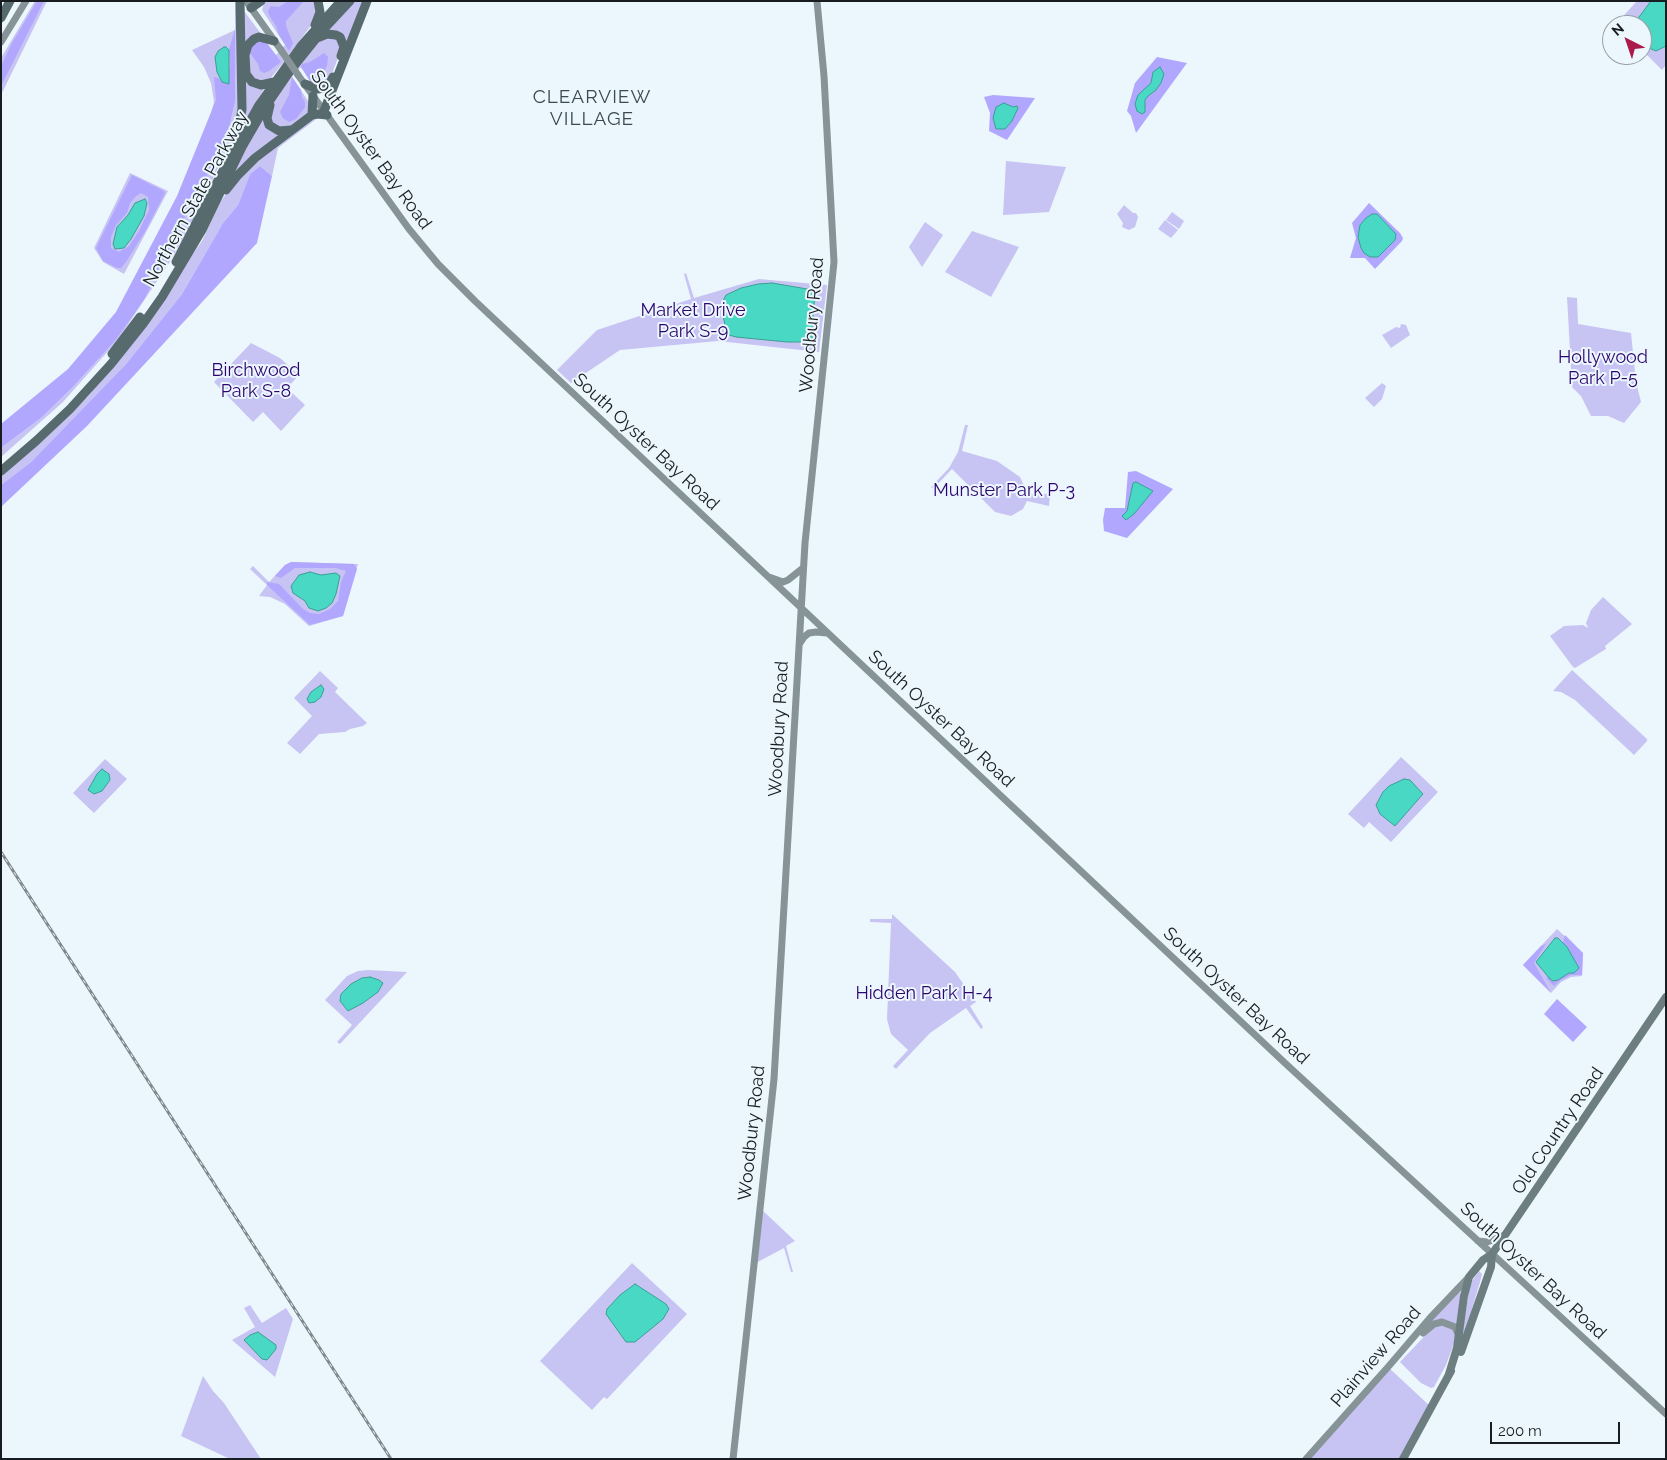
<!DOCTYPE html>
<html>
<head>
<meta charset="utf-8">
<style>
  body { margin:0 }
  #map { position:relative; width:1667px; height:1460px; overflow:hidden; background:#ecf7fd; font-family:Raleway,sans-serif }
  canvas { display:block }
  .frame { position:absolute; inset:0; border:2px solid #171d21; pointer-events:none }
  .north { position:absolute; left:1602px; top:15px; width:50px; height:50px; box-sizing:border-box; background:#ecf7fd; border:1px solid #97a0a5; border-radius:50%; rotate:319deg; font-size:14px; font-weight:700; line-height:20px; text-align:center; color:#171d21 }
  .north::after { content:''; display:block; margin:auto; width:18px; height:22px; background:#ac194b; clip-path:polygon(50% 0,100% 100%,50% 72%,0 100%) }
  .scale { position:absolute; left:1490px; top:1422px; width:130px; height:22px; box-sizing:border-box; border:2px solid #171d21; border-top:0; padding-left:6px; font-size:15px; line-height:18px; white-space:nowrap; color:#171d21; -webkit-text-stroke:4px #ecf7fd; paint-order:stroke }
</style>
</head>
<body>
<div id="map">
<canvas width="1667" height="1460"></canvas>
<div class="frame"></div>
<div class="north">N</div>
<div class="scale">200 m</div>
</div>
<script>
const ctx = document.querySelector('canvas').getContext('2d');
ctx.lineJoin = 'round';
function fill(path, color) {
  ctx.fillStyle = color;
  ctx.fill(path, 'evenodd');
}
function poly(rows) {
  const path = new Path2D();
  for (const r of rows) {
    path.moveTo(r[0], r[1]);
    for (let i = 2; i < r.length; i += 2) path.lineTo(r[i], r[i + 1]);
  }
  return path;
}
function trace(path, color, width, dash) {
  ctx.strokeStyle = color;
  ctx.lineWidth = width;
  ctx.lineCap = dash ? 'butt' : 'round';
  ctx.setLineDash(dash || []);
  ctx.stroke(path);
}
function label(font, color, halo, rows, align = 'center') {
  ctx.font = font + ' Raleway,sans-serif';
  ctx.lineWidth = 4;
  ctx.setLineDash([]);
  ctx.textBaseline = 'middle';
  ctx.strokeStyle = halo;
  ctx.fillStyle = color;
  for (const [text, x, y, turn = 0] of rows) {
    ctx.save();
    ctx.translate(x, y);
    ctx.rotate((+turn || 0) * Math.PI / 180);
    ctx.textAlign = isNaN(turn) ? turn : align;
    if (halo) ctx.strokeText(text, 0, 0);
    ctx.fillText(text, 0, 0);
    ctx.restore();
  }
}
fill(poly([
  [35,1,47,1,1,95,1,58],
  [267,1,315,1,317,5,315,20,283,63,270,79,265,82,250,78,248,46,266,42,276,55,285,45,262,10,264,3],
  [354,1,364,1,345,50,328,28],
  [1637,1,1666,1,1666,65,1662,70,1642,50,1642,25,1617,25,1616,24],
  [235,2,237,4,239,106,236,130,192,223,169,263,117,341,63,402,1,457,1,448,41,418,72,388,116,340,144,298,191,205,226,142,235,102,208,125,214,102,211,83,204,67,192,50,235,30],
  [244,11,262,35,243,49],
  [326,36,337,38,342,48,329,81,325,85,312,84,301,67,292,77,310,104,309,114,289,128,276,129,268,115,270,109,283,84,322,38],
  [243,72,264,89,243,124],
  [263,116,280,133,232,178,236,166],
  [316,116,319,117,278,148,272,176,260,166,250,174,238,205,223,223,182,294,126,364,31,462,1,485,1,475,53,431,90,394,202,241,221,201,242,172],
  [1006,161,1066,167,1049,212,1003,215],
  [130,173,168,191,124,274,103,262,94,248],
  [1124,205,1133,213,1136,213,1138,217,1135,227,1129,230,1122,227,1123,223,1117,214],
  [1172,212,1184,221,1179,229,1166,220],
  [1165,220,1178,230,1171,238,1158,229],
  [925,222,943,235,922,267,909,247],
  [972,231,1019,247,991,297,945,272],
  [686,273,694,298,759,279,827,285,819,352,718,341,620,350,571,383,557,370,597,330,691,299,684,274],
  [1567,297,1577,298,1578,324,1631,333,1636,382,1641,402,1624,423,1608,416,1591,416,1581,396,1572,387],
  [1401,324,1406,325,1410,335,1391,348,1382,335,1396,327,1400,328],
  [251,343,280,358,299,375,287,388,305,405,281,431,263,412,253,422,214,382],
  [1382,383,1386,386,1382,399,1374,407,1365,398],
  [965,425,968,425,962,451,997,461,1020,477,1028,494,1050,494,1049,506,1027,501,1023,509,1011,516,995,512,952,469,933,489,931,487,949,468,958,452],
  [291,562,358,564,343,616,309,626,285,604,270,597,259,596,267,585,250,569,253,566,269,582,285,565],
  [1603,597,1632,624,1605,646,1606,649,1575,668,1573,667,1550,636,1564,626,1583,625,1588,628,1586,623,1591,610],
  [1572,670,1647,739,1647,741,1634,755,1575,700,1561,692,1553,691],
  [320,671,338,688,335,692,367,723,363,726,350,729,345,732,319,734,300,754,287,743,312,716,294,698],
  [1401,757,1438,792,1391,842,1369,822,1364,828,1348,814],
  [105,759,127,779,94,813,73,793],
  [892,914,955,972,976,1002,970,1006,983,1027,981,1029,966,1008,930,1033,896,1069,893,1066,908,1050,891,1034,887,1019,891,923,870,922,870,919,892,919],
  [1557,929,1583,953,1582,976,1571,977,1561,982,1551,993,1523,965],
  [368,970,407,972,340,1044,337,1042,352,1025,325,1000,347,976,358,971],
  [760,1208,795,1241,786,1246,793,1272,791,1272,784,1248,754,1264],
  [632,1263,687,1314,607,1399,604,1397,592,1410,540,1361],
  [1479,1271,1482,1274,1480,1282,1464,1335,1462,1335,1470,1284],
  [1461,1287,1458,1326,1442,1319,1435,1320,1429,1324],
  [250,1305,262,1323,286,1308,293,1319,275,1377,232,1340,255,1327,244,1308],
  [1440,1324,1451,1328,1455,1332,1456,1338,1446,1365,1434,1387,1431,1388,1421,1383,1400,1362,1435,1325],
  [1388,1367,1431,1407,1403,1459,1306,1459],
  [203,1376,213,1391,224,1403,261,1459,230,1459,181,1436]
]), '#c7c4f3');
fill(poly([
  [37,1,44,1,1,86,1,66,12,43],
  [288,1,303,2,286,21,286,26,293,43,289,51,279,35,276,26,269,15,268,11,271,6,279,7],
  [235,29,235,102,226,142,191,205,145,298,116,340,72,388,41,418,1,448,1,424,68,369,116,312,177,196,216,100,214,77,218,78,222,82,230,66,229,50],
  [253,41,266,42,281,62,269,71,264,73,260,71,258,64,250,53],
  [324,53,328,57,327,66,323,73,315,79,310,81,301,67,302,64,310,62],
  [1157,57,1187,63,1136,133,1131,116,1127,111,1135,83],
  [292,77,301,90,302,97,305,102,305,107,296,119,289,122,283,118,280,112,289,95],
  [993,95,1035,98,1007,140,989,131,990,113,984,97],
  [260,166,272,176,257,243,87,426,1,507,1,485,31,462,126,364,182,294,223,223,238,205,250,174],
  [132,175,164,191,165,193,146,230,126,262,121,268,117,268,103,261,96,248],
  [141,193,148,197,149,210,139,231,129,246,119,252,111,248,111,237,116,225,127,213,130,203,136,196],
  [1369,203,1400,233,1403,238,1402,241,1375,269,1365,258,1350,258,1356,238,1352,223],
  [1136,471,1173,489,1127,538,1104,531,1103,520,1105,508,1125,508,1128,472],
  [291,562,354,564,357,569,343,616,310,625,267,585,267,582,279,584,303,609,310,613,319,614,330,609,338,601,341,582,346,571,336,568,295,568,281,578,275,576,285,565],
  [1565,935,1583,953,1582,975,1571,975,1561,980,1554,986,1547,979,1548,972,1560,954],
  [1546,944,1534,963,1551,993,1523,965,1541,946],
  [1557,999,1587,1027,1573,1042,1544,1014]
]), '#b1a7ff');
const water = poly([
  [1651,1,1666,1,1666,46,1656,51,1651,49,1642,39,1642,25,1636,25,1636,21,1651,1],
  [224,47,226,47,229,50,229,84,222,82,217,72,215,57,218,51,224,47],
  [1160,67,1164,74,1161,83,1156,90,1148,96,1145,100,1145,112,1142,114,1137,111,1135,104,1138,95,1151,83,1153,72,1160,67],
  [1004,103,1013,107,1017,106,1018,108,1012,121,1005,129,996,129,993,118,996,107,1004,103],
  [145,199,147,203,144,216,131,239,124,248,115,249,113,244,117,227,128,215,135,203,145,199],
  [1372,214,1377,214,1396,234,1395,240,1378,257,1370,257,1364,253,1361,248,1358,237,1360,225,1366,218,1372,214],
  [772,283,813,290,815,293,812,328,812,338,808,342,787,342,736,337,729,335,726,330,721,305,726,295,741,288,758,284,772,283],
  [1136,482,1153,491,1134,514,1126,520,1122,516,1127,511,1133,483,1136,482],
  [310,572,321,575,336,573,340,576,336,594,332,603,326,608,318,611,309,608,305,601,293,593,291,586,299,575,310,572],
  [321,685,324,689,321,697,315,702,309,703,307,699,311,692,321,685],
  [102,769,109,774,110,780,102,791,94,794,88,790,97,774,102,769],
  [1404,779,1410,780,1423,794,1395,826,1380,814,1376,805,1383,792,1389,786,1404,779],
  [1555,938,1558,938,1567,947,1579,968,1574,973,1569,973,1558,980,1553,981,1550,979,1536,962,1555,938],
  [370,977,379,980,383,983,378,992,363,1003,348,1011,340,1001,341,994,351,984,362,978,370,977],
  [635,1284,666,1304,669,1309,663,1319,635,1342,626,1342,606,1314,607,1309,620,1295,635,1284],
  [258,1332,276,1345,276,1349,267,1360,262,1359,244,1340,250,1335,258,1332]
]);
fill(water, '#49d8c4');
trace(water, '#3aa093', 1);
trace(poly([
  [246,1,281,50],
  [1,42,26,1],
  [298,75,409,229,438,264,475,301,1286,1064,1666,1414],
  [769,577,783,582,788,580,803,568],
  [800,643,804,637,809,633,816,632,827,633],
  [1478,1241,1487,1242,1505,1235],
  [1423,1333,1434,1324,1442,1322,1455,1327,1459,1336],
  [733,1459,774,1079,805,543,834,262,824,76,817,1],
  [1306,1459,1388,1367,1430,1318,1469,1277]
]), '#869497', 7);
trace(poly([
  [1461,1352,1491,1267,1492,1254],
  [1449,1374,1457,1348,1464,1296,1469,1277,1483,1260,1492,1254,1499,1244,1666,997],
  [1403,1459,1451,1371]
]), '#6d7e81', 8);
trace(poly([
  [251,8,261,1],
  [1,18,10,1],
  [315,25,320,12,318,1],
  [317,38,327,34,336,35,340,37,344,47,341,56],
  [274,82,261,85,252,82,246,74,245,55,248,45,254,39,259,37,274,41],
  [305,84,318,89,324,88,329,85,333,77],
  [270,105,267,118,269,125,279,131,291,130],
  [324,111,367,1],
  [312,115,313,96],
  [235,140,239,126,242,109,240,1],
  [226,190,238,175,255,158,312,115,317,114,327,115],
  [176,262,230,157,259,105,301,46,341,1],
  [112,354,140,317],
  [1,471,36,441,70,409,111,364,143,324,162,297,202,230,242,147,264,109,290,71,323,30,350,1]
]), '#576a6e', 9);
const rail = poly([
  [1,852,391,1459]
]);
trace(rail, '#7e878c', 3);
trace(rail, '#ecf7fd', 1, [4]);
trace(poly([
  [281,50,298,75]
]), '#869497', 7);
label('18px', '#171d21', '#ecf7fd', [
  ["South Oyster Bay Road",371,150,54],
  ["Northern State Parkway",196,199,-61],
  ["Woodbury Road",812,325,-85],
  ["South Oyster Bay Road",646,442,43],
  ["South Oyster Bay Road",941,719,43],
  ["Woodbury Road",779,729,-87],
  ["South Oyster Bay Road",1236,996,43],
  ["Old Country Road",1558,1131,-56],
  ["Woodbury Road",752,1133,-84],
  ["South Oyster Bay Road",1533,1271,43],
  ["Plainview Road",1376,1357,-49]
]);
label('18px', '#2d056f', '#ecf7fd', [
  ["Market Drive",693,311],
  ["Park S-9",693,332],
  ["Hollywood",1603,358],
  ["Park P-5",1603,379],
  ["Birchwood",256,371],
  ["Park S-8",256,392],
  ["Munster Park P-3",1004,491],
  ["Hidden Park H-4",924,994]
]);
ctx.letterSpacing = '1px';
label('19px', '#3a4952', '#ecf7fd', [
  ["CLEARVIEW",592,97],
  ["VILLAGE",592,119]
]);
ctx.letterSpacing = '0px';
</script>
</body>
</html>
